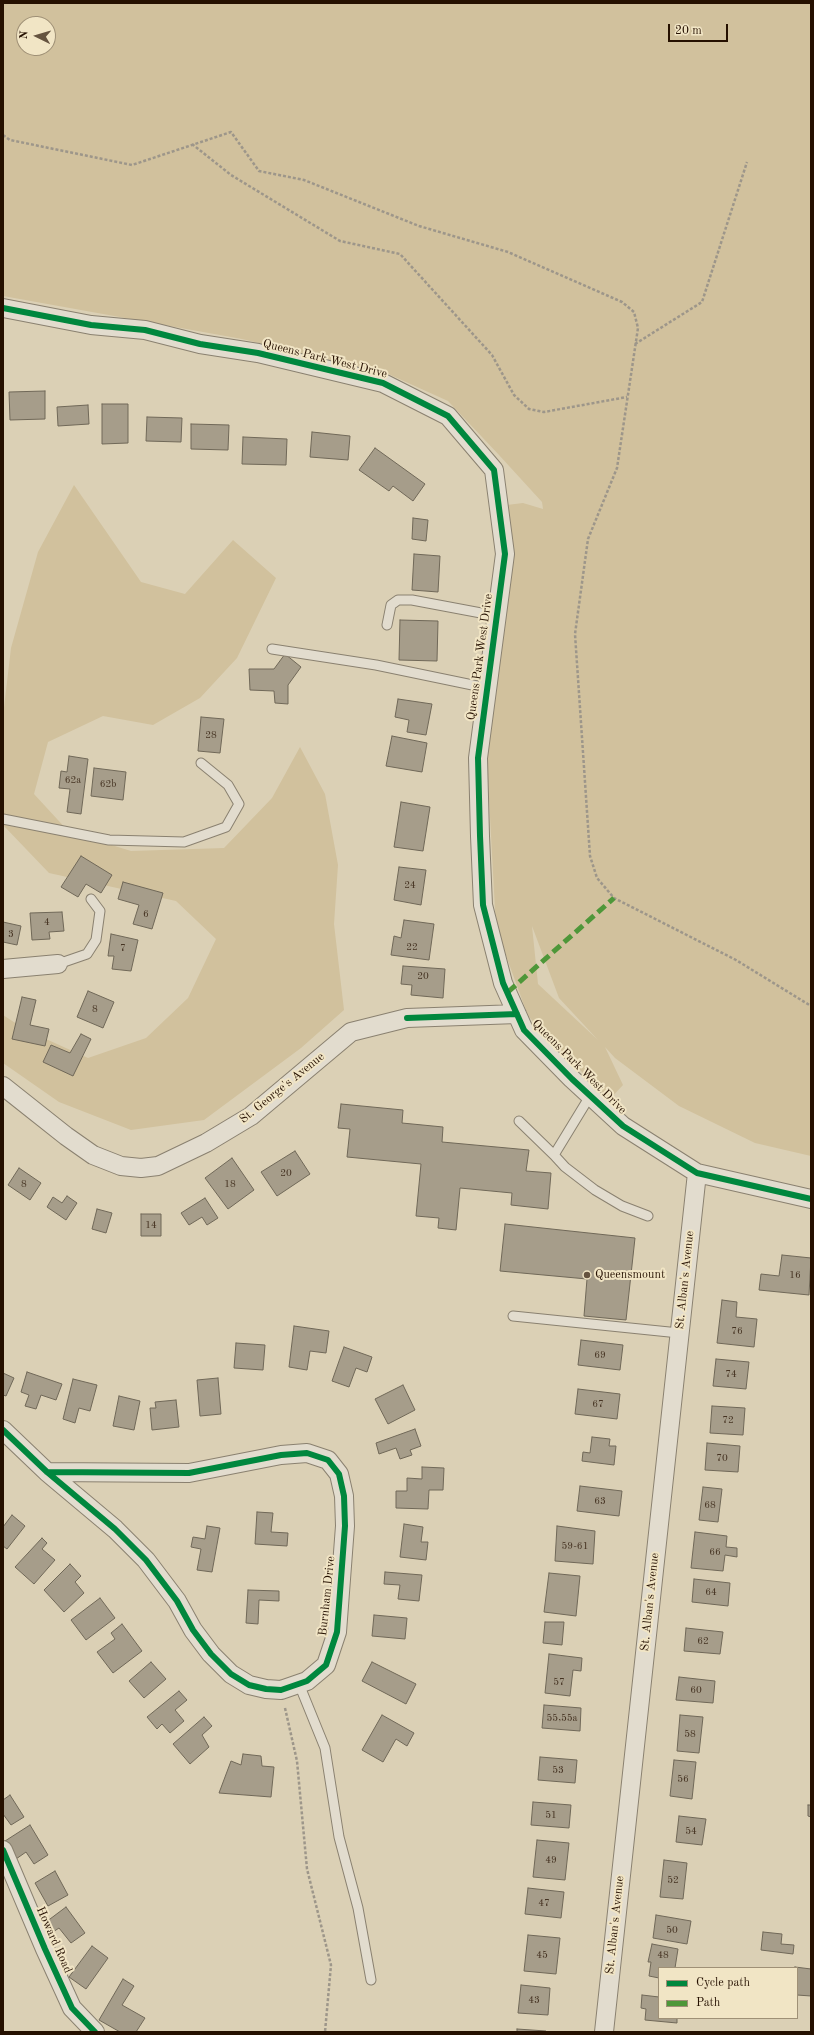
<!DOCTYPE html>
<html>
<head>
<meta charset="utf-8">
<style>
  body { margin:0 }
  #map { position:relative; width:814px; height:2035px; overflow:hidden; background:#dbd0b5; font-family:"Old Standard TT",serif }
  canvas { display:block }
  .frame { position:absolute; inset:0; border:4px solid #251000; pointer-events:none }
  .legend { position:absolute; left:658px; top:1967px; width:140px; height:52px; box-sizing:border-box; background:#f1e5c5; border:1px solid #9f9076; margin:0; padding:5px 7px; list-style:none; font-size:12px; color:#251000 }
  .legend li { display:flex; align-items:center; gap:8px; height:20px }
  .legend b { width:20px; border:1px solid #9f9076 }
  .north { position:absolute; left:16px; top:16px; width:40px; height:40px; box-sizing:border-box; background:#f1e5c5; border:1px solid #9f9076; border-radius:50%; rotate:275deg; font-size:11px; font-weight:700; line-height:16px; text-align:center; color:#251000 }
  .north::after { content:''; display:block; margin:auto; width:14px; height:18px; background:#65533f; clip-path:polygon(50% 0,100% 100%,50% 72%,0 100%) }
  .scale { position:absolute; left:668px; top:24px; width:60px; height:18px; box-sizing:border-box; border:2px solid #251000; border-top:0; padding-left:5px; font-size:12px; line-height:14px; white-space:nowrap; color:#251000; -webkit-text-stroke:3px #f1e5c5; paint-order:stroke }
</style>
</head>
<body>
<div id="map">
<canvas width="814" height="2035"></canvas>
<div class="frame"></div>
<ul class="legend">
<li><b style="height:5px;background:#00873e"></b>Cycle path</li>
<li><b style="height:5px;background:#4e9739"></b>Path</li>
</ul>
<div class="north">N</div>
<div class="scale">20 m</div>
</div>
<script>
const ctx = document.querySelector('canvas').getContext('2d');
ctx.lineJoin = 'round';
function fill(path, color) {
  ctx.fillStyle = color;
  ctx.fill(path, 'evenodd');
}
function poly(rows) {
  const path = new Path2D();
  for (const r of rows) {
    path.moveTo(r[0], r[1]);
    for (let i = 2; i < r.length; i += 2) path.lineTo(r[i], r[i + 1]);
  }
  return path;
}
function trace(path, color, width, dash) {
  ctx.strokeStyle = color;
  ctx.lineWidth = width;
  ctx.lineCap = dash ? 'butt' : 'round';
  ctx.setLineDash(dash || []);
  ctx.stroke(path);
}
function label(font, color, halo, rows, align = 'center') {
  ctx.font = font + ' "Old Standard TT",serif';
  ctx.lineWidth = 4;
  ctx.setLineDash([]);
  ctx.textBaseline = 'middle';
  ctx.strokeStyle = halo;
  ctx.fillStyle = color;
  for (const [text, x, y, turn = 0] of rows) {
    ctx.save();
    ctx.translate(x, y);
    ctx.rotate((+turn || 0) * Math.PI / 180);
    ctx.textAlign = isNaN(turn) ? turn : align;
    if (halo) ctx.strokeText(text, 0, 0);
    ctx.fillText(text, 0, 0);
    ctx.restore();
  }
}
fill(poly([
  [3,3,811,3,811,1156,755,1143,679,1106,615,1058,605,1047,623,1085,609,1100,528,1016,496,928,487,761,507,505,523,503,543,509,542,502,499,455,448,401,386,373,242,339,3,296],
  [24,24,48,24,48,48,24,48],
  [532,926,559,998,598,1040,538,984],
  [74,485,141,582,185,594,233,540,276,578,237,658,200,698,153,725,103,716,48,742,34,794,69,832,131,851,224,848,272,798,300,747,325,794,338,865,334,924,344,1010,301,1048,204,1120,131,1130,59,1102,3,1063,3,1015,26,1030,88,1058,146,1038,188,998,216,939,176,901,49,873,3,825,3,716,11,648,38,552]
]), '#d1c19d');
const building = poly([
  [45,391,45,419,10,420,9,392,45,391],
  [102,404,128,404,128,443,102,444,102,404],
  [88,405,89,424,58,426,57,407,88,405],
  [147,417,182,418,181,442,146,441,147,417],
  [191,424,229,425,228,450,191,449,191,424],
  [312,432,350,436,348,460,310,457,312,432],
  [243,437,287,439,286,465,242,464,243,437],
  [375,448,425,484,413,501,393,486,389,491,359,470,375,448],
  [413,518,428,520,426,541,412,539,413,518],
  [414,554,440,556,438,592,412,590,414,554],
  [400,620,438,621,437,661,399,660,400,620],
  [285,654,301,667,288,685,288,704,275,703,274,691,250,690,249,669,274,669,285,654],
  [398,699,432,704,426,735,407,732,409,720,395,717,398,699],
  [201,717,224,719,220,753,198,751,201,717],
  [392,736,427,743,422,772,386,766,392,736],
  [69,756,88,759,81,814,67,812,70,789,59,788,61,771,67,772,69,756],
  [94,768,126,772,123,800,91,796,94,768],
  [401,802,430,807,423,851,394,847,401,802],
  [81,856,112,875,101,893,86,884,78,897,61,887,81,856],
  [399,867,426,870,421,905,394,900,399,867],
  [123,882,163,893,152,929,133,924,139,905,118,899,123,882],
  [62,912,64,931,49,932,50,939,32,940,30,913,62,912],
  [404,920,434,924,429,960,391,955,394,936,401,938,404,920],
  [3,922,21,926,17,945,3,942,3,922],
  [111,934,138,940,131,971,112,969,114,956,108,956,111,934],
  [403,966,445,969,443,998,411,995,412,985,401,984,403,966],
  [88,991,114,1002,103,1028,77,1017,88,991],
  [22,997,36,1000,30,1025,49,1029,45,1046,12,1039,22,997],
  [81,1034,91,1039,73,1076,43,1062,51,1045,70,1053,81,1034],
  [341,1104,403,1110,402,1123,443,1127,442,1142,529,1150,526,1171,551,1173,548,1209,511,1205,512,1193,460,1188,456,1230,438,1228,439,1218,416,1216,421,1164,347,1157,350,1129,338,1128,341,1104],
  [295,1151,310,1174,277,1196,261,1172,295,1151],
  [232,1158,254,1190,228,1209,205,1178,232,1158],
  [19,1168,41,1183,30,1200,8,1185,19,1168],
  [67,1196,77,1203,66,1220,47,1207,53,1197,62,1203,67,1196],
  [205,1198,218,1218,207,1225,202,1217,189,1225,181,1213,205,1198],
  [97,1209,112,1213,106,1233,92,1229,97,1209],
  [141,1214,161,1214,161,1236,141,1236,141,1214],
  [505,1224,635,1238,626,1320,584,1316,587,1279,500,1271,505,1224],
  [782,1255,811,1258,809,1295,759,1290,761,1274,779,1276,782,1255],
  [722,1300,737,1302,736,1317,757,1319,754,1347,717,1343,722,1300],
  [294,1326,329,1331,326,1353,310,1351,307,1370,289,1367,294,1326],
  [581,1340,623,1345,620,1370,578,1365,581,1340],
  [236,1343,265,1345,263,1370,234,1368,236,1343],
  [344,1347,372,1357,367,1372,356,1368,349,1387,332,1381,344,1347],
  [716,1359,749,1362,746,1389,713,1386,716,1359],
  [27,1372,62,1384,56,1400,41,1395,36,1409,25,1406,29,1395,21,1392,27,1372],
  [3,1373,14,1378,6,1396,3,1395,3,1373],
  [218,1378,221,1414,200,1416,197,1380,218,1378],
  [73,1379,97,1385,90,1411,79,1408,75,1423,63,1419,73,1379],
  [403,1385,415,1410,388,1424,375,1399,403,1385],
  [578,1389,620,1394,617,1419,575,1414,578,1389],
  [119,1396,140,1401,134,1430,113,1426,119,1396],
  [176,1400,179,1427,152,1430,150,1408,156,1408,155,1402,176,1400],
  [712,1406,745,1408,743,1435,710,1433,712,1406],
  [415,1429,421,1446,410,1450,412,1455,400,1459,396,1448,379,1454,376,1443,415,1429],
  [592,1437,610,1439,609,1446,616,1446,614,1465,582,1461,583,1452,590,1453,592,1437],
  [707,1443,740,1446,738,1472,705,1470,707,1443],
  [422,1467,444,1468,443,1490,429,1490,428,1509,396,1508,396,1491,407,1491,407,1478,422,1479,422,1467],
  [580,1486,622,1491,619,1516,577,1511,580,1486],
  [703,1487,722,1489,718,1522,699,1520,703,1487],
  [257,1512,273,1513,271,1532,288,1533,287,1546,255,1544,257,1512],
  [12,1515,25,1526,7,1549,3,1546,3,1527,12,1515],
  [404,1524,423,1527,421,1542,428,1542,426,1560,400,1557,404,1524],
  [207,1526,220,1528,212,1572,197,1570,201,1549,191,1547,193,1537,205,1539,207,1526],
  [557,1526,595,1531,593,1564,555,1561,557,1526],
  [695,1532,727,1536,726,1547,737,1548,737,1557,725,1555,723,1571,691,1568,695,1532],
  [42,1538,47,1543,42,1549,55,1560,34,1584,15,1567,42,1538],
  [70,1564,81,1576,75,1582,84,1593,64,1612,44,1590,70,1564],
  [385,1572,422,1575,419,1601,398,1599,400,1585,384,1584,385,1572],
  [549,1573,580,1576,576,1616,544,1612,549,1573],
  [694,1579,730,1583,728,1606,692,1602,694,1579],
  [248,1590,279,1591,279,1601,259,1600,258,1624,246,1623,248,1590],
  [100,1598,115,1618,86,1640,71,1620,100,1598],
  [374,1615,407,1618,405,1639,372,1636,374,1615],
  [545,1622,564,1622,562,1645,543,1643,545,1622],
  [122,1624,142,1651,113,1673,97,1652,115,1639,111,1633,122,1624],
  [686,1628,723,1632,720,1654,684,1651,686,1628],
  [549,1654,582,1658,581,1671,573,1670,570,1696,545,1693,549,1654],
  [151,1662,166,1679,144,1698,129,1681,151,1662],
  [372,1662,416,1684,406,1704,362,1681,372,1662],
  [679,1677,715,1681,713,1703,676,1700,679,1677],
  [179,1691,187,1700,175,1710,184,1721,170,1733,162,1724,157,1729,147,1717,179,1691],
  [544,1705,581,1708,580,1731,542,1728,544,1705],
  [382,1715,414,1733,407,1746,396,1739,383,1762,362,1750,382,1715],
  [680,1715,703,1717,699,1753,677,1751,680,1715],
  [204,1717,212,1726,202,1735,209,1747,190,1764,173,1744,204,1717],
  [243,1754,261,1756,262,1766,274,1767,271,1797,219,1793,231,1761,241,1765,243,1754],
  [540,1757,577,1760,575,1783,538,1780,540,1757],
  [674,1760,696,1762,692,1799,670,1796,674,1760],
  [10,1795,24,1817,11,1825,3,1814,3,1800,10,1795],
  [533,1802,571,1805,569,1828,531,1825,533,1802],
  [808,1805,811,1805,811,1817,808,1816,808,1805],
  [679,1816,706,1819,702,1845,676,1842,679,1816],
  [30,1825,48,1855,34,1864,26,1852,16,1859,5,1841,30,1825],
  [537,1840,569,1843,565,1880,533,1877,537,1840],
  [664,1860,687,1863,683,1899,660,1897,664,1860],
  [55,1871,68,1895,48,1906,35,1883,55,1871],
  [528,1888,564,1892,561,1918,525,1914,528,1888],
  [66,1907,85,1933,71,1943,59,1928,53,1932,46,1922,66,1907],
  [656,1915,691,1921,687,1944,653,1938,656,1915],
  [763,1932,782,1934,781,1944,794,1945,793,1954,761,1950,763,1932],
  [528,1935,560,1938,556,1974,524,1971,528,1935],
  [652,1944,678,1949,675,1968,659,1968,659,1978,649,1976,651,1962,648,1962,652,1944],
  [92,1946,108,1958,86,1989,69,1977,92,1946],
  [795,1967,811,1969,811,1996,797,1995,797,1968,795,1967],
  [123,1979,134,1986,122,2005,145,2018,136,2032,120,2032,99,2020,123,1979],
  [521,1985,550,1988,548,2015,518,2013,521,1985],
  [642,1995,659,1997,659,2018,677,2018,677,2023,645,2020,646,2009,641,2008,642,1995],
  [517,2029,546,2031,546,2032,517,2032,517,2029]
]);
fill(building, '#a69d8a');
trace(building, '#706858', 1);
const lane = poly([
  [387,625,391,605,398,600,412,600,497,616],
  [272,649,376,665,487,688],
  [3,819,109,840,184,842,226,827,239,804,228,785,201,763],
  [58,964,87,954,96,940,100,911,91,899],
  [590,1096,554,1155,565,1167,595,1190,622,1206,648,1216],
  [519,1121,554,1155],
  [513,1316,679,1333],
  [299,1684,325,1748,339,1837,358,1908,371,1980]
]);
const street = poly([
  [3,308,91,325,145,330,200,344,258,353,383,383,448,416,494,470,505,554,478,758,480,836,483,905,503,983,524,1030,572,1079,623,1126,697,1173,811,1199],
  [3,969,58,964],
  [3,1086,66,1136,93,1155,121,1166,141,1168,158,1166,206,1143,251,1116,351,1032,407,1018,517,1014],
  [3,1430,47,1472,115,1529,146,1560,177,1601,193,1630,211,1654,231,1674,249,1685,266,1689,281,1690,307,1681,326,1665,337,1632,345,1526,344,1496,339,1474,328,1460,307,1453,281,1455,189,1473,47,1472],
  [3,1850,45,1949,72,2008,95,2032],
  [604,2032,697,1173]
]);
trace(lane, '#8a8170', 11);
trace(street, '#8a8170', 20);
trace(poly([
  [3,135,10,140,132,165,231,132,259,171,304,180,419,226,508,252,622,302,634,312,638,328,617,468,588,539,575,634,590,856,597,878,614,898,736,960,811,1006],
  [192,144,231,175,340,241,400,254,492,355,514,395,529,409,544,412,627,397],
  [635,344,702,302,747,162],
  [285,1708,297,1761,307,1869,331,1965,325,2032]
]), '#9d968a', 2.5, [3, 2]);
trace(lane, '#e2dcce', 9);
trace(street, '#e2dcce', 18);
trace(poly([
  [508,992,614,898]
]), '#4e9739', 5, [10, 5]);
trace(poly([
  [3,308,91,325,145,330,200,344,258,353,383,383,448,416,494,470,505,554,478,758,480,836,483,905,503,983,524,1030,572,1079,623,1126,697,1173,811,1199],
  [407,1018,517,1014],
  [3,1430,47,1472,115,1529,146,1560,177,1601,193,1630,211,1654,231,1674,249,1685,266,1689,281,1690,307,1681,326,1665,337,1632,345,1526,344,1496,339,1474,328,1460,307,1453,281,1455,189,1473,47,1472],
  [3,1850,45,1949,72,2008,95,2032]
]), '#00873e', 6);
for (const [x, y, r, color] of [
  [587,1275,4,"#65533f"]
]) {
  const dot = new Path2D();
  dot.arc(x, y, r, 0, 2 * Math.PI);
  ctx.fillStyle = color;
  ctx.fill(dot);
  trace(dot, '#f1e5c5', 1.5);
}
label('10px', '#453322', null, [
  ["28",211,735],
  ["62a",73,780],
  ["62b",108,784],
  ["24",410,885],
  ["6",146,914],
  ["4",47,922],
  ["3",11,934],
  ["22",412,947],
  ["7",123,948],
  ["20",423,976],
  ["8",95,1009],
  ["20",286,1173],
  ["8",24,1184],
  ["18",230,1184],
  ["14",151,1225],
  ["16",795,1275],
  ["76",737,1331],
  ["69",600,1355],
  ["74",731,1374],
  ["67",598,1404],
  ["72",728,1420],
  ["70",722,1458],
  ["63",600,1501],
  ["68",710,1505],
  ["59-61",575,1546],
  ["66",715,1552],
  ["64",711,1592],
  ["62",703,1641],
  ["57",559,1682],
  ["60",696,1690],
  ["55,55a",562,1718],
  ["58",690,1734],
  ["53",558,1770],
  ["56",683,1779],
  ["51",551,1815],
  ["54",691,1831],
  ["49",551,1860],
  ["52",673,1880],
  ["47",544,1903],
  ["50",672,1930],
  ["45",542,1955],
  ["48",663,1955],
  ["43",534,2000]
]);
label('12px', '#251000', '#f1e5c5', [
  ["Queens Park West Drive",325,359,14],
  ["Queens Park West Drive",480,657,-82],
  ["Queens Park West Drive",579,1067,45],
  ["St. George's Avenue",282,1088,-39],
  ["St. Alban's Avenue",685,1280,-84],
  ["Burnham Drive",327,1596,-84],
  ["St. Alban's Avenue",650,1602,-84],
  ["St. Alban's Avenue",615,1925,-84],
  ["Howard Road",54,1940,66]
]);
label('12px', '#251000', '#f1e5c5', [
  ["Queensmount",595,1275]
], 'left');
</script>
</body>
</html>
